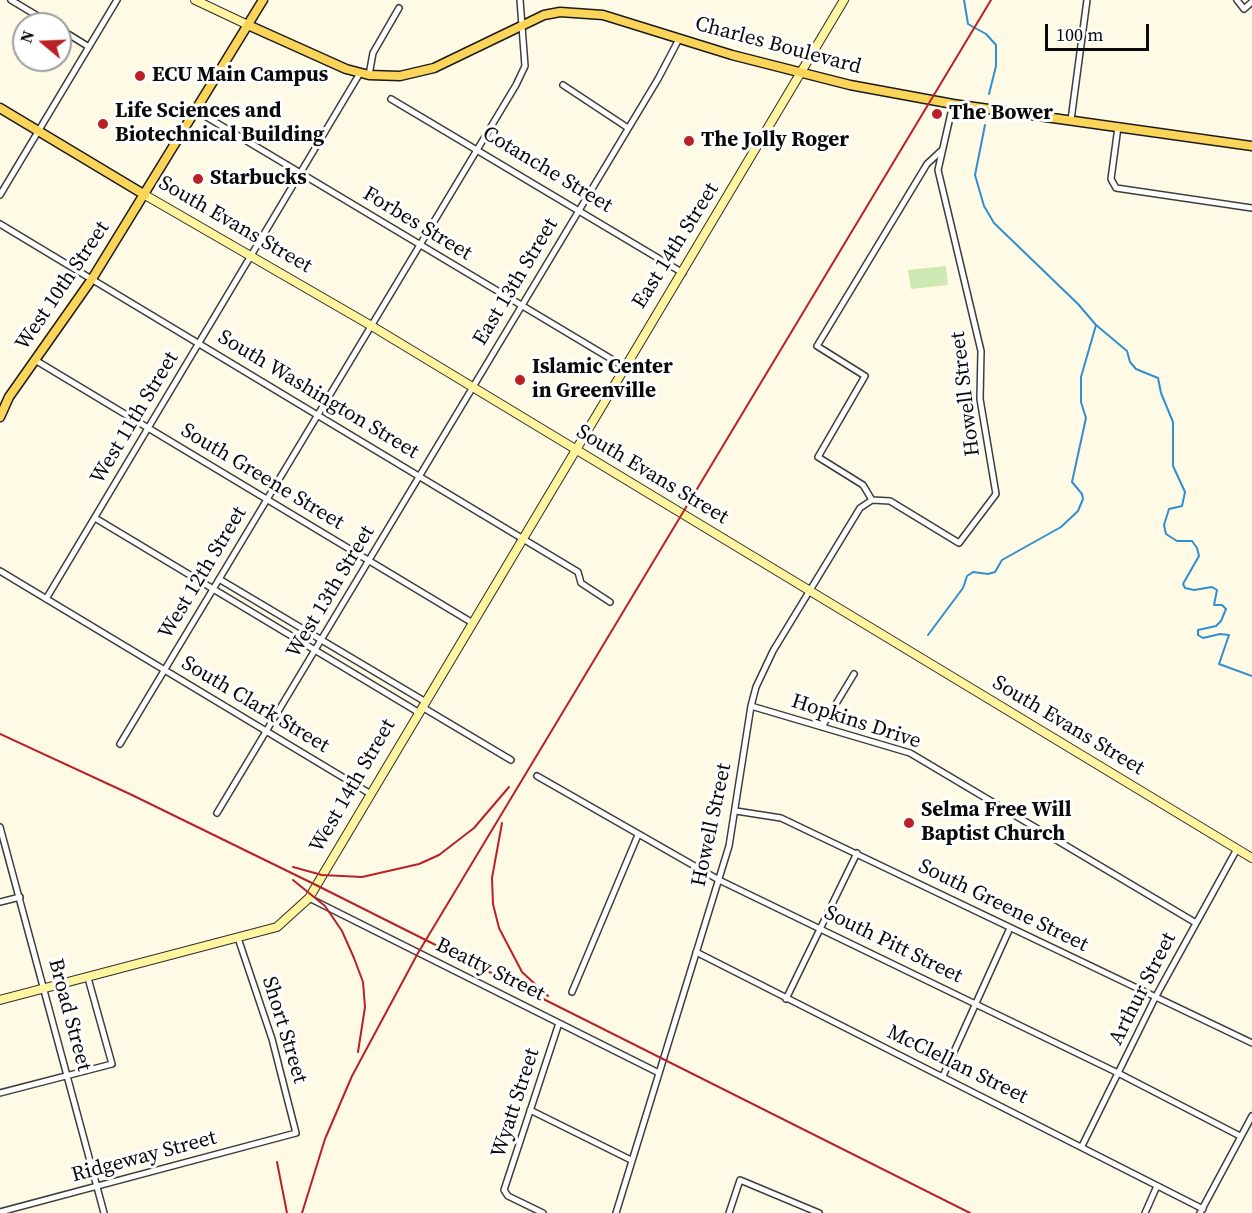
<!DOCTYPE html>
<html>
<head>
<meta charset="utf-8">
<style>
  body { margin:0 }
  #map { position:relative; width:1252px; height:1213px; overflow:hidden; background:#fffae6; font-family:"Source Serif 4",serif }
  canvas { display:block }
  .north { position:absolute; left:12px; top:12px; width:60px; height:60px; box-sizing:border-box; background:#fff; border:2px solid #9d9d9d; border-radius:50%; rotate:289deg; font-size:16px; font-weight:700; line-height:24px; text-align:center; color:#0a0a0a }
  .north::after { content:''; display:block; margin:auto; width:21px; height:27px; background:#ba2127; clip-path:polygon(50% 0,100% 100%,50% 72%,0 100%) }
  .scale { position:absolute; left:1045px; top:24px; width:104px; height:27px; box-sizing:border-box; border:3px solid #0a0a0a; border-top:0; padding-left:8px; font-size:18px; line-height:21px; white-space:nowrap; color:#0a0a0a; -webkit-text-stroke:4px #fff; paint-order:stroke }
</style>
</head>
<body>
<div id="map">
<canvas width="1252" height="1213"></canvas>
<div class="north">N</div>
<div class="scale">100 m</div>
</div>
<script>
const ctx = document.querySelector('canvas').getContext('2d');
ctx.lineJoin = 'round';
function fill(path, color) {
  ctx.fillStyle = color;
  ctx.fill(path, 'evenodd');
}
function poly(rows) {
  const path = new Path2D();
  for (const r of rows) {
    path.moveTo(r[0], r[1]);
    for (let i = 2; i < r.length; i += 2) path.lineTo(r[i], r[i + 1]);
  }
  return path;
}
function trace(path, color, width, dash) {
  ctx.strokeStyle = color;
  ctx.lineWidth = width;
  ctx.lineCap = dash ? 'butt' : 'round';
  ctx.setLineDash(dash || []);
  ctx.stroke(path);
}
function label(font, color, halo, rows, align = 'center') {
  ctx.font = font + ' "Source Serif 4",serif';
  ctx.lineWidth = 6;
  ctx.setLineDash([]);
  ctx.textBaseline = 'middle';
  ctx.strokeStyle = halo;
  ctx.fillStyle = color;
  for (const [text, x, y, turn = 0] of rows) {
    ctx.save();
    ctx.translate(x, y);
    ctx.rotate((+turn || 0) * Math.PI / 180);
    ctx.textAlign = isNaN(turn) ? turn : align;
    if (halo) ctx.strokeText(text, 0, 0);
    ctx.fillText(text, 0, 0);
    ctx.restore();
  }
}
fill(poly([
  [946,266,948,285,911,289,908,270]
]), '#cde8b1');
trace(poly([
  [964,0,968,24,986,34,996,45,996,66,989,94],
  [985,125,975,175,984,206,994,223,1078,304,1096,325,1127,351,1130,362,1136,369,1158,378,1161,393,1173,422,1173,466,1185,492,1182,506,1169,509,1164,525,1166,534,1177,541,1192,541,1197,548,1199,556,1183,584,1185,588,1194,590,1212,587,1217,590,1214,605,1222,605,1226,609,1221,621,1216,626,1198,630,1198,635,1203,638,1220,634,1229,635,1219,664,1252,676],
  [928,635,963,588,967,576,973,572,988,574,995,572,1002,560,1061,527,1078,511,1083,499,1082,494,1072,482,1086,418,1081,402,1081,377,1096,325]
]), '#308fcf', 2);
const street = poly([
  [11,0,51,24],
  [1237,0,1244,9,1252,2],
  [60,29,89,47],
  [369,75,373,53,399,8],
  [563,85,628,128],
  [391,99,683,273],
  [195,110,623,366],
  [1071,120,1087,0],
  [1118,127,1111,179,1116,188,1252,208],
  [0,195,117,0],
  [0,224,558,560,578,572,581,583,610,602],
  [35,360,471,622],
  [872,500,863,485,818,457,865,376,817,346,927,164,942,150],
  [95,518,418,712],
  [0,571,369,793],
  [219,579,424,701],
  [46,599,360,73],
  [751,706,910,753,1196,923],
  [422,707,511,760],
  [822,727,854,674],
  [120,744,516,85,525,66,520,0],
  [537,776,719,880,1118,1073,1240,1136],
  [736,811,781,818,1252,1043],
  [217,813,658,79,679,39],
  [0,827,104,1213],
  [309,898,657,1072],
  [0,902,20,897],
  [696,952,1203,1209],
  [572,992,638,835],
  [786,999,857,853],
  [943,1076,1010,928],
  [0,1093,112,1064,88,978],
  [530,1110,631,1160],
  [1082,1146,1156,996,1237,849],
  [0,1212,296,1133,272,1039,238,938],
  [543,1213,508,1196,504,1190,559,1023],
  [616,1213,729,846,751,706,756,687,773,651,860,508,872,500,890,501,959,543,996,494,980,399,981,351,938,170,953,104],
  [729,1213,740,1180,819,1213],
  [1145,1213,1157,1186],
  [1200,1213,1252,1116]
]);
const secondary = poly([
  [195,0,248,25],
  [145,195,370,325,1252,858],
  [0,1000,277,927,309,898,844,0]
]);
const primary = poly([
  [248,25,346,69,369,75,400,76,434,68,544,15,560,12,603,15,732,55,850,85,953,104,1252,146],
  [0,108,145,195],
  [0,417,9,397,92,279,263,0]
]);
trace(street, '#3d3d3d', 8);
trace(secondary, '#2c2c2c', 10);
trace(primary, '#1b1b1b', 11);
trace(street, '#fff', 5);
trace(secondary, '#fff5a1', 8);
trace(primary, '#fbd55a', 8);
trace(poly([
  [0,734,132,795,316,885,970,1213],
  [502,823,492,878,493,904,499,928,522,972,548,996],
  [293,867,322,875,362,877,419,864,439,855,474,828,509,787],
  [293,880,325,906,342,931,354,958,363,982,365,1007,358,1052],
  [277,1162,287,1213],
  [302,1213,325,1139,352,1076,418,953,991,0]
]), '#ba2127', 2);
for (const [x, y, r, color] of [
  [140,76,6,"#ba2127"],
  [937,114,6,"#ba2127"],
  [103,124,6,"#ba2127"],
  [689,141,6,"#ba2127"],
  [198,179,6,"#ba2127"],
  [520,380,6,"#ba2127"],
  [909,823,6,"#ba2127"]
]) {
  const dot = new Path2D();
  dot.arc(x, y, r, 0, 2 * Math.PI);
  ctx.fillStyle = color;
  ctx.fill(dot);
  trace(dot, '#fff', 2);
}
label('21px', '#0a0a0a', '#fff', [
  ["Charles Boulevard",778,46,15],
  ["Cotanche Street",547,170,31],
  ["Forbes Street",417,224,31],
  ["South Evans Street",235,225,30],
  ["East 14th Street",676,246,-58],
  ["East 13th Street",516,282,-59],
  ["West 10th Street",63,286,-56],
  ["Howell Street",966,394,-97],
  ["South Washington Street",318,395,31],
  ["West 11th Street",135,418,-59],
  ["South Evans Street",652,475,31],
  ["South Greene Street",262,477,31],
  ["West 12th Street",203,573,-59],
  ["West 13th Street",331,592,-59],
  ["South Clark Street",255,705,31],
  ["Hopkins Drive",856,722,18],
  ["South Evans Street",1068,726,31],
  ["West 14th Street",353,786,-60],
  ["Howell Street",712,825,-78],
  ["South Greene Street",1003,906,26],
  ["South Pitt Street",893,945,26],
  ["Beatty Street",490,970,26],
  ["Arthur Street",1143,989,-63],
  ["Broad Street",69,1015,75],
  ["Short Street",284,1030,73],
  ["McClellan Street",957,1065,26],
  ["Wyatt Street",516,1103,-72],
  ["Ridgeway Street",144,1157,-15]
]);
label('bold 21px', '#0a0a0a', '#fff', [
  ["ECU Main Campus",152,76],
  ["Life Sciences and",115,112],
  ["Biotechnical Building",115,136],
  ["The Bower",949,114],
  ["The Jolly Roger",701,141],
  ["Starbucks",210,179],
  ["Islamic Center",532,368],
  ["in Greenville",532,392],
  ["Selma Free Will",921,811],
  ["Baptist Church",921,835]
], 'left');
</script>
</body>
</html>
